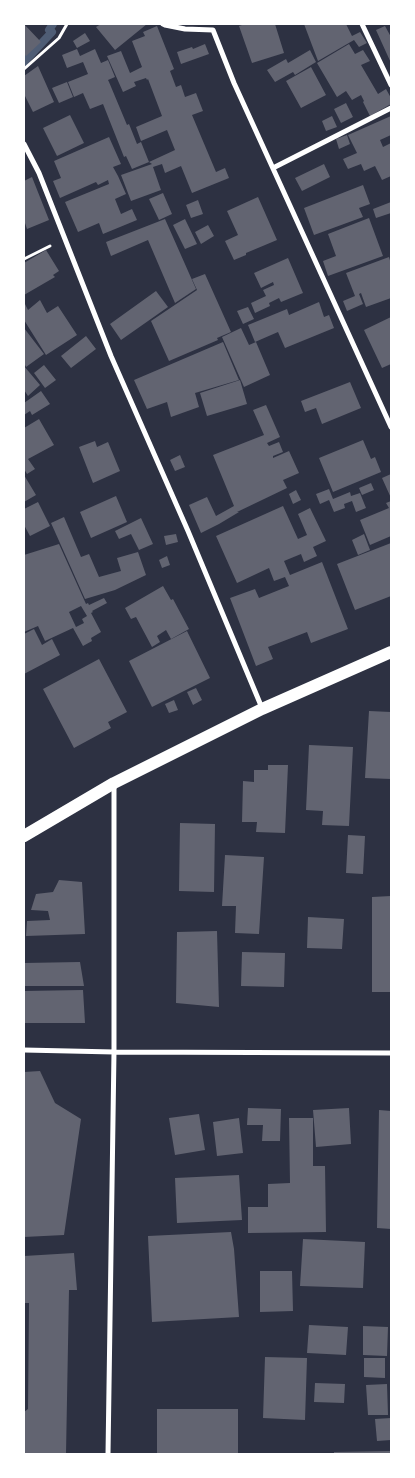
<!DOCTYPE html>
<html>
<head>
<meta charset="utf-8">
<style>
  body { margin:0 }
  #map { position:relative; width:415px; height:1478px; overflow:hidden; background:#2d3142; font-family:Inter,sans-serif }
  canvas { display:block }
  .frame { position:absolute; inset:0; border:25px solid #fff; pointer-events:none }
</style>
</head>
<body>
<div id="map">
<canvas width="415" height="1478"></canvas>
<div class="frame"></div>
</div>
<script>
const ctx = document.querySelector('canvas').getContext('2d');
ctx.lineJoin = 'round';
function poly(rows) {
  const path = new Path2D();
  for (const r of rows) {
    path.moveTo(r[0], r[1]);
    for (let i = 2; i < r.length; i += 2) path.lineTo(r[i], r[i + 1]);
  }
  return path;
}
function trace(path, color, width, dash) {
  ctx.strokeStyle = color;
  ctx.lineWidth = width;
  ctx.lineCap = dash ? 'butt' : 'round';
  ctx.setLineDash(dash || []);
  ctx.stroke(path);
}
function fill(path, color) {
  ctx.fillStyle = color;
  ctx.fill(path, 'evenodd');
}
trace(poly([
  [24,62,52,32,49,30,53,24]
]), '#4f5d75', 8);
fill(poly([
  [24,24,41,42,26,56,24,54],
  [101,24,147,24,115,50,96,27],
  [245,24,275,24,284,53,252,63,239,26],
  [304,24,346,24,352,36,360,32,367,43,359,47,354,40,318,61],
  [157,26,174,69,170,71,176,87,181,85,185,97,196,93,203,111,192,115,216,172,225,168,229,178,192,193,181,166,165,173,162,164,153,167,161,190,131,201,121,175,152,164,149,162,175,150,167,130,141,141,136,127,162,116,148,79,147,80,146,78,134,82,136,86,123,92,107,56,121,51,130,73,142,67,132,41,145,36,143,32],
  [385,26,391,37,391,63,376,30],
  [85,33,90,41,77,48,73,41],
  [205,44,209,54,181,64,177,52,192,47,193,49],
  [349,44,355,54,363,50,370,61,361,65,378,94,386,89,391,98,391,104,370,116,363,102,364,101,361,95,352,100,346,91,337,97,317,63],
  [77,49,80,56,95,49,101,63,108,60,115,77,108,80,109,82,127,125,129,124,137,144,141,142,149,162,132,169,126,156,124,157,103,104,90,109,83,93,74,97,68,82,88,74,83,62,67,68,62,55],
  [310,50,316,62,295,75,293,72,275,82,267,70,286,59,288,63],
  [38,66,54,102,33,112,24,94,24,76],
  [311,67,326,95,301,108,286,81],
  [67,82,73,97,59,103,52,88],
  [346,103,353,117,341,123,334,109],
  [70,115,84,143,57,156,43,128],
  [332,116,337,127,326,131,322,121],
  [391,116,391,135,380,140,383,147,391,143,391,176,382,180,375,166,364,171,361,164,348,169,343,159,357,153,348,135],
  [347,135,350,144,339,149,336,139],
  [109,137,121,164,113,167,118,176,111,179,118,176,126,194,115,199,121,214,132,209,137,220,103,234,99,223,78,232,65,202,109,184,108,180,98,185,96,182,60,198,53,181,61,178,54,161],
  [324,164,330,177,302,191,295,178],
  [32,177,49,220,27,229,24,220,24,181],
  [363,185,370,204,359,208,363,217,314,235,304,208],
  [163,193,172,214,159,220,149,199],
  [258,197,277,240,246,253,246,255,234,260,225,241,238,235,227,211],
  [198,200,203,214,191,218,186,205],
  [391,202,391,213,376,218,373,209],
  [369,218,383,256,328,276,323,261,336,256,328,234],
  [165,219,196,289,175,303,148,240,111,256,106,242],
  [185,219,197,244,185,249,173,225],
  [208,225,214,236,201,244,195,232],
  [46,250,59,271,53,275,55,277,24,295,24,263],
  [389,257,391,264,391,298,366,307,361,293,359,294,363,304,347,311,343,301,355,296,346,273],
  [288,258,303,293,281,302,279,298,269,303,270,306,255,313,251,303,266,296,263,290,274,285,273,282,261,288,254,273],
  [205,274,231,332,217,338,218,340,169,361,151,321,197,290,192,279],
  [156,291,168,307,121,340,110,324],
  [40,300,47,313,58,306,77,335,46,355,24,320,24,302,28,310],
  [319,302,324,317,329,315,334,328,285,348,278,332,255,342,248,325,287,309,289,315],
  [248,307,254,319,243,324,237,311],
  [391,317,391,364,382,368,364,330],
  [24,328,44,354,26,367,24,363],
  [241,328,249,345,256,342,270,375,244,387,222,337],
  [86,336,96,349,71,368,61,356],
  [223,342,239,380,195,393,199,407,171,417,167,402,147,409,134,380],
  [44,365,56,380,45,388,34,373],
  [24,366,40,385,28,396,24,390],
  [240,380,247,404,207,416,200,393],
  [350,382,361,408,322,424,316,408,305,412,301,401],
  [41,391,50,404,32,415,30,411,24,415,24,403],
  [266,405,280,437,267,443,269,446,279,442,283,452,273,456,273,458,289,451,299,473,283,480,287,488,237,512,239,512,219,524,201,533,189,505,207,497,216,516,234,506,213,455,264,435,253,410],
  [39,419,54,445,28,459,35,469,27,474,24,469,24,428],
  [363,440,371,459,375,457,381,472,333,492,319,458],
  [95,441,97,447,108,442,120,471,93,483,79,447],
  [180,455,185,467,175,471,170,460],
  [391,474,391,498,382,478],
  [24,475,36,495,24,502],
  [371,483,374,490,362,495,359,488],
  [329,489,333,499,350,492,351,496,360,493,366,508,356,512,352,501,344,504,345,508,334,512,329,500,320,504,316,494],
  [296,490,301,500,293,504,289,494],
  [116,496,127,522,91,538,80,512],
  [391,501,391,536,370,545,360,520,389,508,386,503],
  [38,502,50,526,30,536,24,525,24,509],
  [283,506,298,539,307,535,298,514,310,508,326,541,313,547,317,556,304,562,301,554,284,561,290,575,322,562,348,629,311,643,307,632,268,647,273,659,256,666,230,598,255,589,259,598,289,586,285,577,274,581,269,568,237,583,216,536],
  [64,517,81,557,89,554,99,577,121,571,117,558,138,552,146,575,115,590,85,599,51,523],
  [141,518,153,544,139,550,131,534,119,539,115,531],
  [176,534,178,542,166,545,164,536],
  [364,534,370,550,358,555,352,540],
  [391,543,391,596,355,610,337,564],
  [59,544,86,604,88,603,89,605,104,598,107,603,92,611,93,612,91,613,101,632,91,638,92,641,83,646,73,628,45,641,38,626,24,632,24,555],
  [81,606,87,616,82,619,84,623,76,627,69,612],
  [167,556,170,565,162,568,159,560],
  [163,586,171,600,173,599,189,629,171,639,166,630,157,636,160,642,152,647,136,617,131,619,125,608],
  [34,629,42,645,52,639,60,655,24,674,24,634],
  [187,631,210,678,152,707,129,661],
  [99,659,127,712,108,722,111,728,74,748,43,689],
  [196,688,202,700,193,705,187,692],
  [174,700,178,710,169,713,165,704],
  [369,711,391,712,391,779,365,778],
  [309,745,353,747,349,826,322,825,323,811,306,810],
  [268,765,288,765,285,833,256,832,257,822,242,822,243,781,254,782,254,770,268,770],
  [180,823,215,824,214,892,179,891],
  [348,835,365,836,363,874,346,873],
  [225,855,264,857,259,934,235,933,236,906,222,906],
  [59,880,82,882,85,934,26,936,27,921,50,920,48,911,31,910,36,894,53,892],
  [391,896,391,992,372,992,372,897],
  [308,917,344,919,342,949,307,948],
  [217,931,219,1007,176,1003,177,932],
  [242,952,285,953,284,987,241,986],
  [80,962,84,986,24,986,24,963],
  [83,990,85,1023,24,1023,24,991],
  [40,1071,55,1103,81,1119,64,1235,24,1237,24,1072],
  [248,1108,281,1109,280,1141,262,1141,263,1125,247,1125],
  [349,1108,351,1144,316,1147,313,1110],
  [379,1110,391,1111,391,1229,377,1228],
  [199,1114,205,1150,175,1155,169,1118],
  [239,1118,243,1153,217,1156,213,1122],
  [289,1118,313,1118,313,1166,325,1166,326,1232,248,1233,248,1207,268,1207,268,1184,290,1183],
  [239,1175,242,1220,177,1223,175,1178],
  [231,1232,234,1249,239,1317,152,1322,148,1236],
  [303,1239,365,1242,363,1288,300,1286],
  [74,1253,77,1290,69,1290,66,1454,24,1454,24,1412,28,1409,29,1303,24,1303,24,1256],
  [260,1271,292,1271,293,1311,260,1312],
  [309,1325,348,1327,346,1355,307,1353],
  [363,1326,388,1327,387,1356,363,1355],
  [265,1357,307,1358,305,1420,263,1418],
  [364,1358,385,1358,385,1378,364,1377],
  [315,1383,345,1384,344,1403,314,1402],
  [387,1384,388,1415,368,1415,366,1385],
  [157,1409,238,1409,238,1454,157,1454],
  [391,1418,391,1440,377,1441,375,1419],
  [391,1451,391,1454,334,1454,334,1452]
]), '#626471');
trace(poly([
  [24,69,59,38,67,24],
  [24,259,50,246]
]), '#fff', 3);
trace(poly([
  [163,24,165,25,185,29,213,30,234,83,391,427],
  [362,24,391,85],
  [24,144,39,173,111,356,188,531,262,708],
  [273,168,391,108],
  [24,1050,114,1052,391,1053],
  [108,1454,114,1052,114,785]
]), '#fff', 5);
trace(poly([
  [24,836,114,783,262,709,391,652]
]), '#fff', 12);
</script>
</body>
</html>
